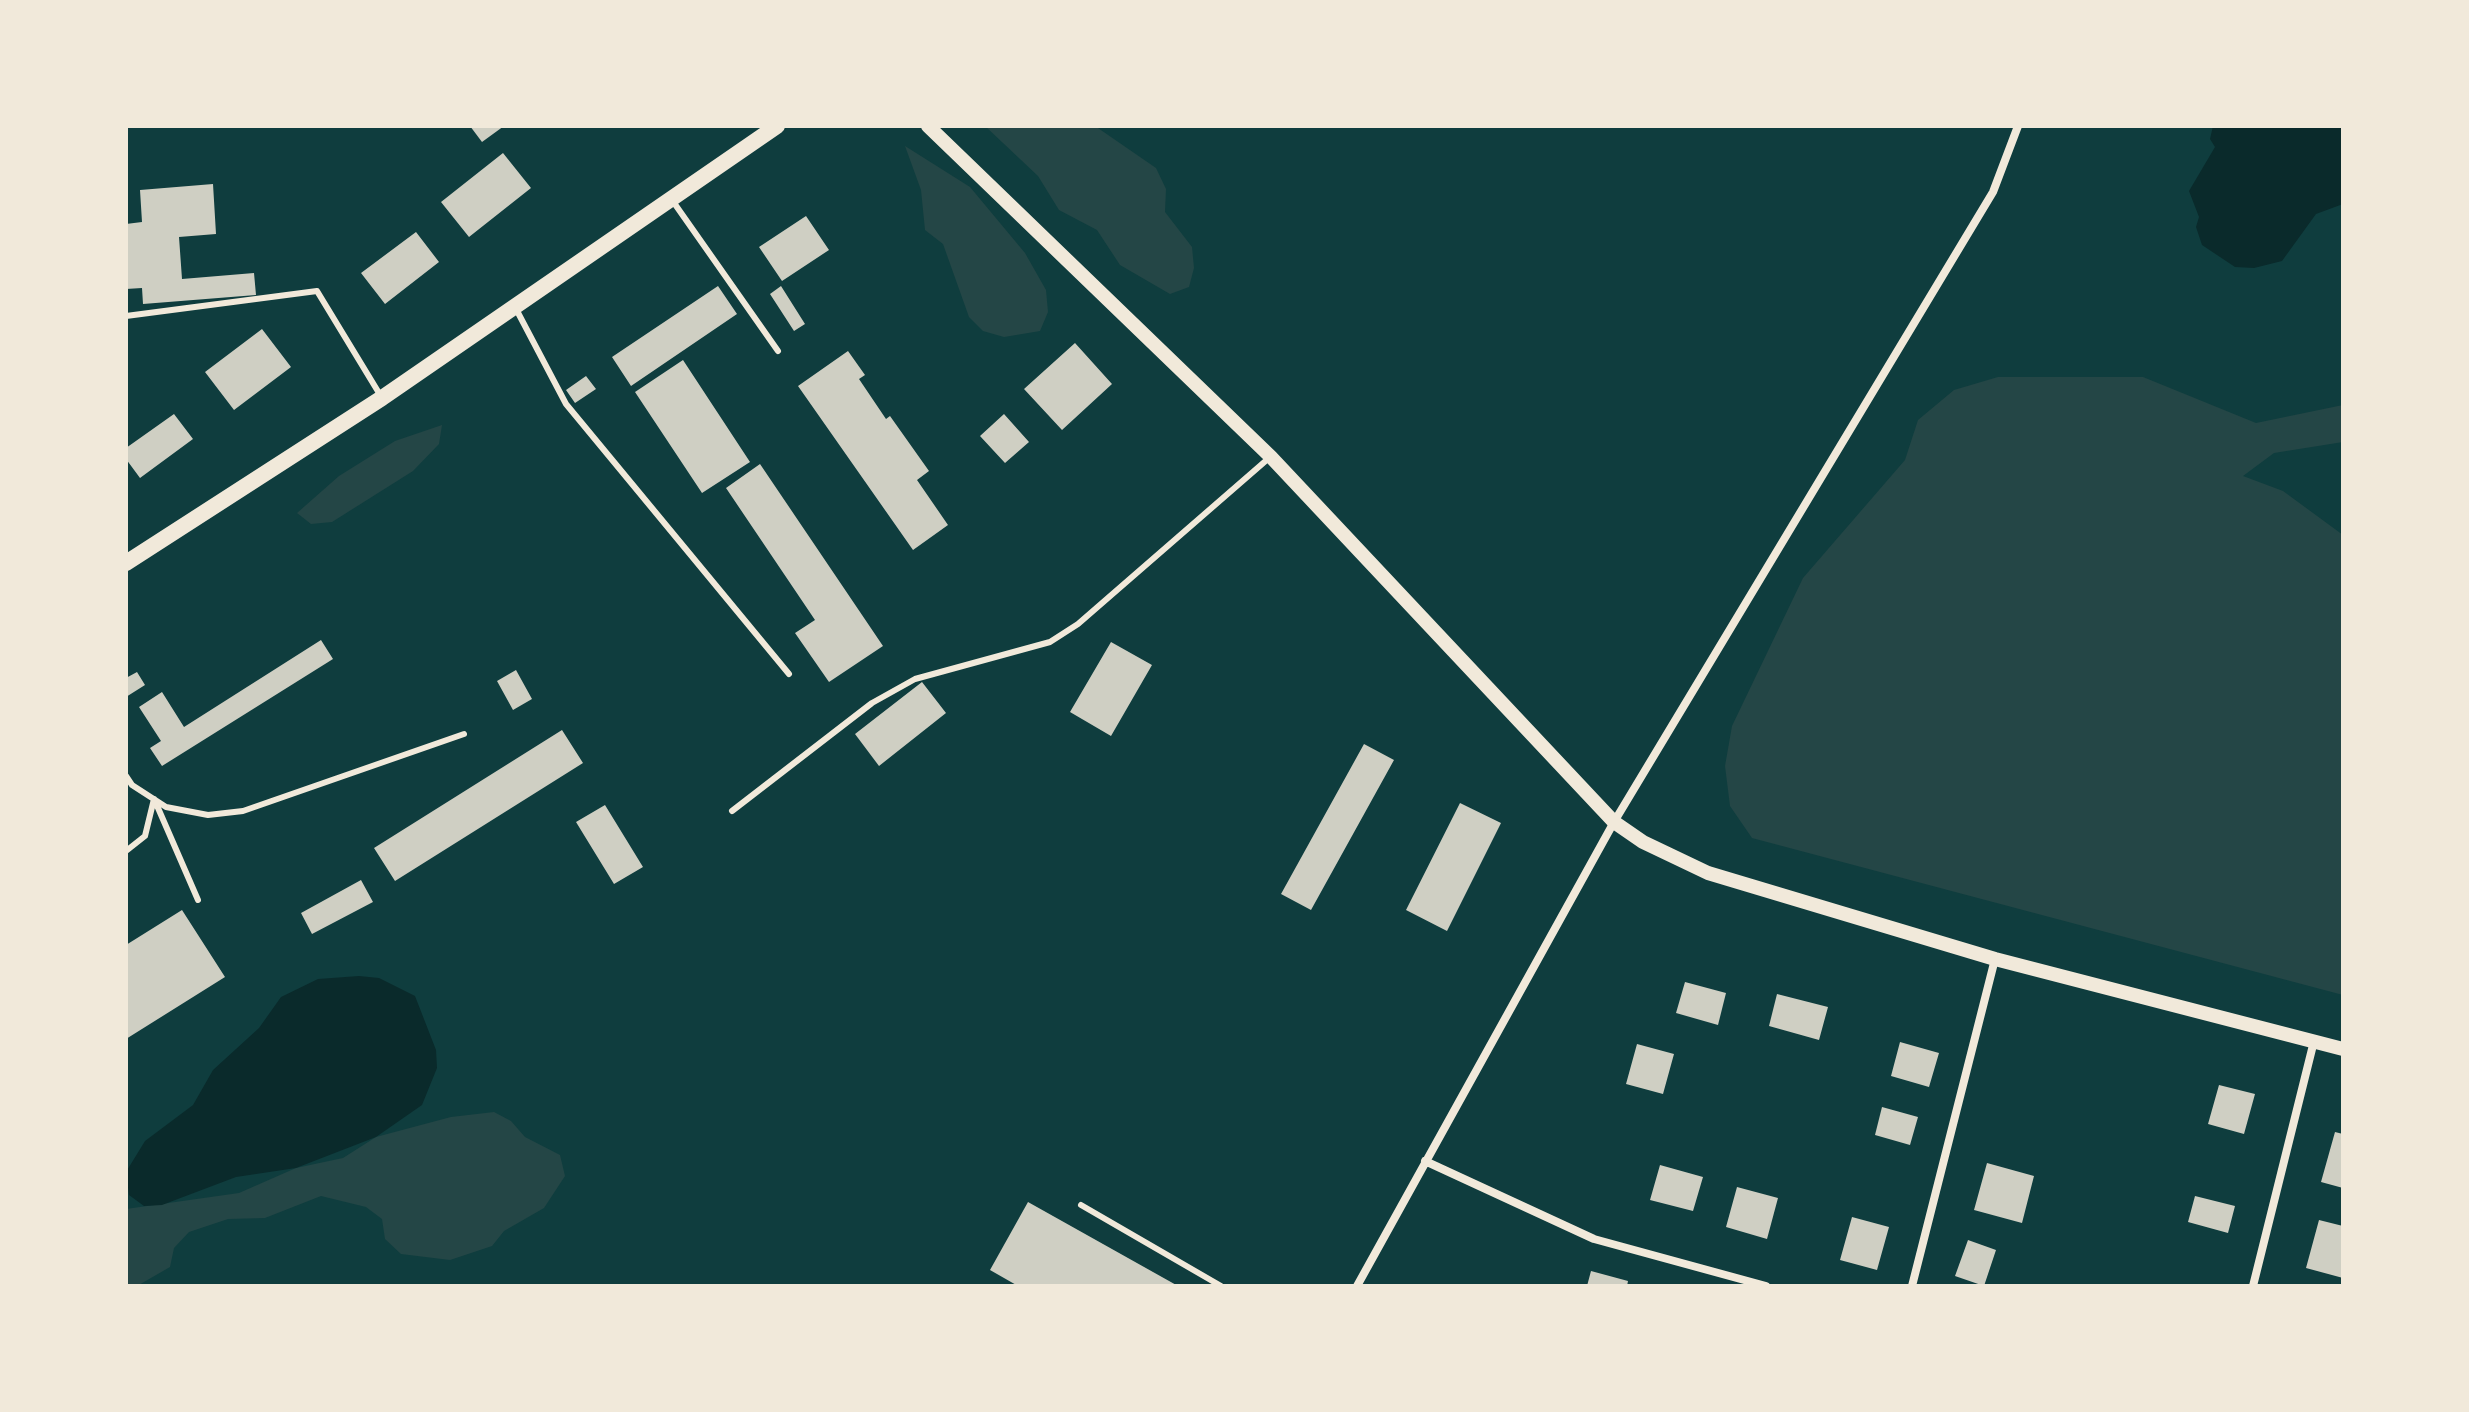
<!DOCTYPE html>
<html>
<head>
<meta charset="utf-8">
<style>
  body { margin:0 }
  #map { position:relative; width:2469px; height:1412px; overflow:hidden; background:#0f3d3e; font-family:"Roboto Condensed",sans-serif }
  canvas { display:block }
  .frame { position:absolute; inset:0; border:128px solid #f1e9da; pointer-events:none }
</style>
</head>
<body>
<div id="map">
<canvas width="2469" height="1412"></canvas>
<div class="frame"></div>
</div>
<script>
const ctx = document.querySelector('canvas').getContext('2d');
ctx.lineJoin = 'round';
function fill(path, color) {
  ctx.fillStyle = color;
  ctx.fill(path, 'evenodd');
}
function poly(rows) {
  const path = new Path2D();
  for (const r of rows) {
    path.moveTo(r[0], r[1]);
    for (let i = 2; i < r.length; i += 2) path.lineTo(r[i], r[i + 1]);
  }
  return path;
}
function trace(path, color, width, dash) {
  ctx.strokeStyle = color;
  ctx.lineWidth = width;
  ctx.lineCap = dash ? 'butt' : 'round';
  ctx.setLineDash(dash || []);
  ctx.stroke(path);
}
fill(poly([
  [985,126,1095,126,1156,168,1166,189,1165,212,1192,247,1194,268,1189,287,1170,294,1120,265,1097,230,1059,210,1038,176],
  [905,146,970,187,1025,253,1046,290,1048,312,1040,331,1004,337,983,331,969,317,943,244,925,230,921,190],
  [1998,377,2143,377,2256,423,2343,405,2343,442,2274,453,2243,476,2283,491,2343,535,2343,995,1752,838,1730,806,1725,766,1732,726,1803,578,1905,460,1918,420,1954,390],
  [442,425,439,444,413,471,332,522,311,524,297,513,339,476,395,441],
  [494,1112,511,1121,525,1137,560,1155,565,1176,544,1208,504,1231,492,1246,450,1260,401,1254,385,1239,382,1219,366,1207,321,1196,265,1218,228,1219,189,1232,174,1248,170,1267,137,1286,126,1286,126,1209,239,1193,296,1168,343,1158,376,1137,451,1117]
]), '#244646');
fill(poly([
  [2213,126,2343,126,2343,204,2316,214,2282,261,2254,268,2235,267,2202,245,2196,227,2199,217,2189,191,2215,147,2210,139],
  [359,976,379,978,415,996,436,1050,437,1068,422,1105,376,1137,296,1168,236,1177,162,1205,144,1206,129,1195,126,1172,145,1141,193,1105,213,1070,259,1028,281,997,318,979]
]), '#0a2a2b');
fill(poly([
  [470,126,504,126,482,142],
  [503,153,531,188,469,237,441,202],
  [213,184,216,234,179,237,182,279,254,273,256,295,143,304,142,288,126,289,126,224,142,222,140,190],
  [806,216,829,250,782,281,759,247],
  [416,232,439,262,385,304,361,273],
  [718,286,737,314,631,386,612,357],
  [781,286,805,324,794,331,770,294],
  [262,329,291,367,234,410,205,372],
  [1075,343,1112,384,1062,430,1024,389],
  [848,351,865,375,859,379,886,419,890,416,929,471,917,480,948,525,913,550,798,386],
  [683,360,750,462,702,493,635,392],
  [586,376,596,389,575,403,566,390],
  [174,414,193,439,140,478,126,459,126,448],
  [1004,414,1029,442,1005,463,980,436],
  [760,464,883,646,829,682,795,633,815,620,726,488],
  [321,640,333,659,162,766,150,748,161,741,139,707,162,692,184,727],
  [1111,642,1152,665,1111,736,1070,712],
  [516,670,532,699,513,710,497,681],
  [137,672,145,685,126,697,126,678],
  [922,682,946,713,879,766,855,734],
  [562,730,583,763,395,881,374,848],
  [1364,744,1394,760,1311,910,1281,894],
  [1460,803,1501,823,1447,931,1406,910],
  [605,805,643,867,614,884,576,822],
  [361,880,373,902,312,934,301,913],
  [182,910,225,977,126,1039,126,945],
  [1685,982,1726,993,1718,1025,1676,1013],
  [1777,994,1828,1007,1819,1040,1769,1026],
  [1900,1042,1939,1053,1929,1087,1891,1076],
  [1637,1044,1674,1054,1663,1094,1626,1084],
  [2219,1085,2255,1094,2244,1134,2208,1124],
  [1882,1107,1918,1117,1910,1145,1875,1135],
  [2335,1132,2343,1134,2343,1188,2321,1182],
  [1987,1163,2034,1176,2022,1223,1974,1210],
  [1660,1165,1703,1177,1693,1211,1650,1200],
  [1737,1187,1778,1198,1767,1239,1726,1227],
  [2195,1196,2235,1206,2228,1233,2188,1222],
  [1028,1202,1178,1286,1018,1286,990,1270],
  [1852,1217,1889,1227,1877,1270,1840,1260],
  [2319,1220,2343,1226,2343,1278,2306,1268],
  [1968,1240,1996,1250,1984,1286,1955,1276],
  [1591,1271,1628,1281,1627,1286,1587,1286]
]), '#cfcfc3');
trace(poly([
  [672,200,778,351],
  [515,307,566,404,789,674],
  [126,316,317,291,382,398],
  [126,776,132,785,166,807,208,815,243,811,464,734],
  [155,801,198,900],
  [732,811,872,703,915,679,1050,642,1078,624,1269,458],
  [126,851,145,836,154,799],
  [1081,1205,1221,1286]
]), '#f1e9da', 6);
trace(poly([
  [1425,1161,1594,1239,1766,1286],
  [1357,1286,1614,822,1993,192,2018,126],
  [1912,1286,1995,959],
  [2253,1286,2314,1041]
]), '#f1e9da', 8);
trace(poly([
  [928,126,1271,457,1614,822,1643,842,1708,873,1995,959,2343,1049]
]), '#f1e9da', 14);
trace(poly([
  [126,563,382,398,777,126]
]), '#f1e9da', 16);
</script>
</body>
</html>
